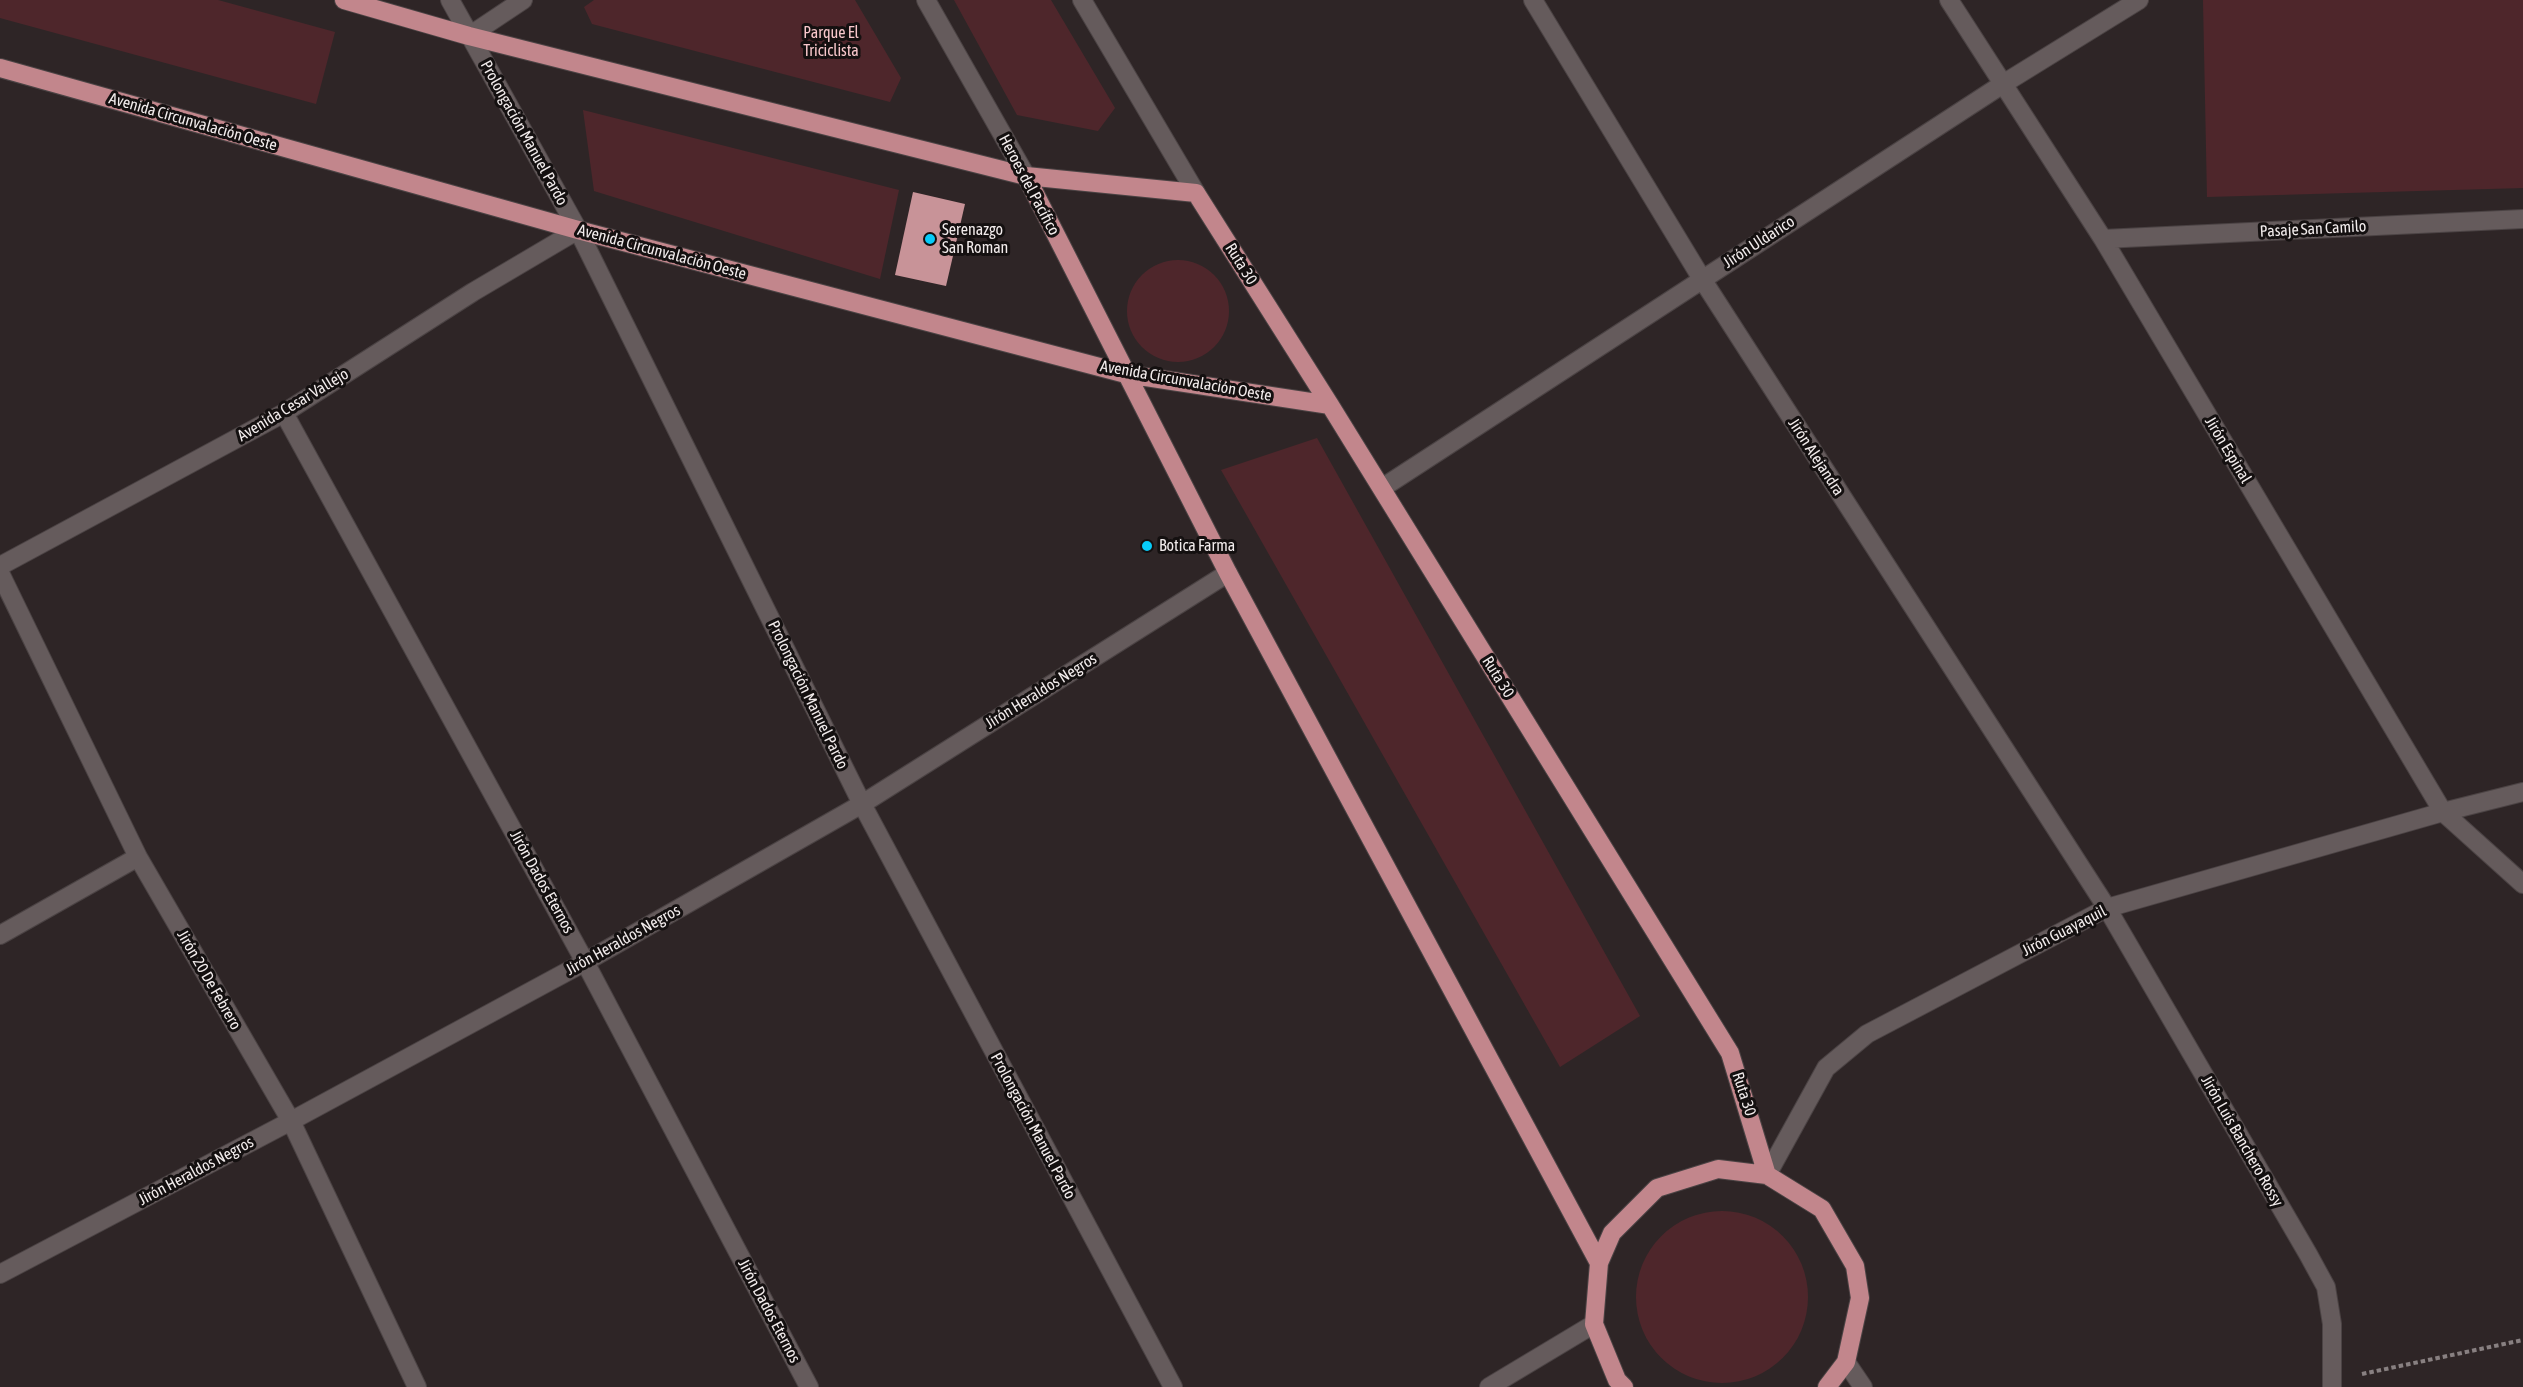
<!DOCTYPE html>
<html>
<head>
<meta charset="utf-8">
<style>
  body { margin:0 }
  canvas { display:block; background:#2e2526 }
</style>
</head>
<body>
<canvas width="2523" height="1387"></canvas>
<script>
const ctx = document.querySelector('canvas').getContext('2d');
ctx.lineJoin = 'round';
function fill(path, color) {
  ctx.fillStyle = color;
  ctx.fill(path, 'evenodd');
}
function poly(rows) {
  const path = new Path2D();
  for (const r of rows) {
    if (r.length === 3) {
      path.moveTo(r[0] + r[2], r[1]);
      path.arc(r[0], r[1], r[2], 0, 2 * Math.PI);
      continue;
    }
    path.moveTo(r[0], r[1]);
    for (let i = 2; i < r.length; i += 2) path.lineTo(r[i], r[i + 1]);
  }
  return path;
}
function trace(path, color, width, dash) {
  ctx.strokeStyle = color;
  ctx.lineWidth = width;
  ctx.lineCap = dash ? 'butt' : 'round';
  ctx.setLineDash(dash || []);
  ctx.stroke(path);
}
function label(font, color, halo, rows, align = 'center') {
  ctx.font = font + ' "Asap Condensed",sans-serif';
  ctx.lineWidth = 6;
  ctx.setLineDash([]);
  ctx.textBaseline = 'middle';
  ctx.strokeStyle = halo;
  ctx.fillStyle = color;
  for (const [text, x, y, turn = 0] of rows) {
    ctx.save();
    ctx.translate(x, y);
    ctx.rotate((+turn || 0) * Math.PI / 180);
    ctx.textAlign = isNaN(turn) ? turn : align;
    if (halo) ctx.strokeText(text, 0, 0);
    ctx.fillText(text, 0, 0);
    ctx.restore();
  }
}
fill(poly([
  [0,0,218,0,335,32,316,104,0,18],
  [594,0,855,0,901,78,890,102,592,24,584,7],
  [954,0,1051,0,1115,108,1098,131,1017,115],
  [2203,0,2523,0,2523,188,2207,197],
  [583,110,899,190,880,279,594,191],
  [1178,311,51],
  [1317,438,1640,1016,1560,1067,1221,470],
  [1722,1297,86]
]), '#4e262b');
fill(poly([
  [913,192,965,204,946,286,895,275]
]), '#c89398');
const minor = poly([
  [450,0,578,230,862,804,1173,1387],
  [1533,0,1702,279,2107,908,2308,1254,2326,1287,2332,1324,2332,1387],
  [1949,0,2103,239,2443,812,2523,884],
  [469,36,523,0],
  [2103,239,2523,219],
  [284,413,585,962,809,1387],
  [1382,488,2003,84,2139,0],
  [0,566,284,413,473,292,578,230],
  [0,573,138,857,291,1121,417,1387],
  [0,935,138,857],
  [1767,1175,1826,1068,1867,1034,2107,908,2443,812,2523,792],
  [0,1274,291,1121,585,962,862,804,1228,573],
  [1846,1362,1863,1387],
  [1489,1387,1594,1324]
]);
const tertiary = poly([
  [926,0,1026,176],
  [1082,0,1196,193]
]);
const trunk = poly([
  [344,0,469,36,1026,176,1196,193,1330,405,1730,1053,1767,1175],
  [0,68,578,230,1126,374,1330,405],
  [1026,176,1228,573,1599,1263],
  [1624,1387,1617,1380,1594,1324,1599,1263,1612,1233,1657,1188,1718,1169,1767,1175,1822,1209,1855,1266,1860,1298,1846,1362,1827,1387]
]);
trace(minor, '#4b4344', 20);
trace(tertiary, '#4b4344', 20);
trace(trunk, '#4b4344', 20);
trace(poly([
  [2362,1374,2523,1340]
]), '#888081', 4, [4.5, 3]);
trace(minor, '#655b5c', 18);
trace(tertiary, '#655b5c', 18);
trace(trunk, '#c2868c', 18);
for (const [x, y, r, color] of [
  [930,239,6,"#07cbf9"],
  [1147,546,6,"#07cbf9"]
]) {
  const dot = new Path2D();
  dot.arc(x, y, r, 0, 2 * Math.PI);
  ctx.fillStyle = color;
  ctx.fill(dot);
  trace(dot, '#141010', 2);
}
label('16px', '#f8c7cb', '#141010', [
  ["Parque El",831,33],
  ["Triciclista",831,51]
]);
label('16px', '#f2ecec', '#141010', [
  ["Avenida Circunvalación Oeste",193,122,16],
  ["Prolongación Manuel Pardo",524,133,61],
  ["Heroes del Pacífico",1029,185,62],
  ["Pasaje San Camilo",2313,229,-3],
  ["Jirón Uldarico",1759,242,-33],
  ["Avenida Circunvalación Oeste",662,252,15],
  ["Ruta 30",1241,264,58],
  ["Avenida Circunvalación Oeste",1186,381,10],
  ["Avenida Cesar Vallejo",293,405,-31],
  ["Jirón Espinal",2228,450,59],
  ["Jirón Alejandra",1816,457,57],
  ["Ruta 30",1498,677,58],
  ["Jirón Heraldos Negros",1041,691,-32],
  ["Prolongación Manuel Pardo",808,695,64],
  ["Jirón Dados Eternos",542,882,61],
  ["Jirón Guayaquil",2064,931,-27],
  ["Jirón Heraldos Negros",623,940,-29],
  ["Jirón 20 De Febrero",209,980,60],
  ["Ruta 30",1744,1094,72],
  ["Prolongación Manuel Pardo",1033,1126,62],
  ["Jirón Luis Banchero Rossy",2242,1141,60],
  ["Jirón Heraldos Negros",196,1171,-28],
  ["Jirón Dados Eternos",769,1311,62]
]);
label('16px', '#f2ecec', '#141010', [
  ["Serenazgo",942,230],
  ["San Roman",942,248],
  ["Botica Farma",1159,546]
], 'left');
</script>
</body>
</html>
